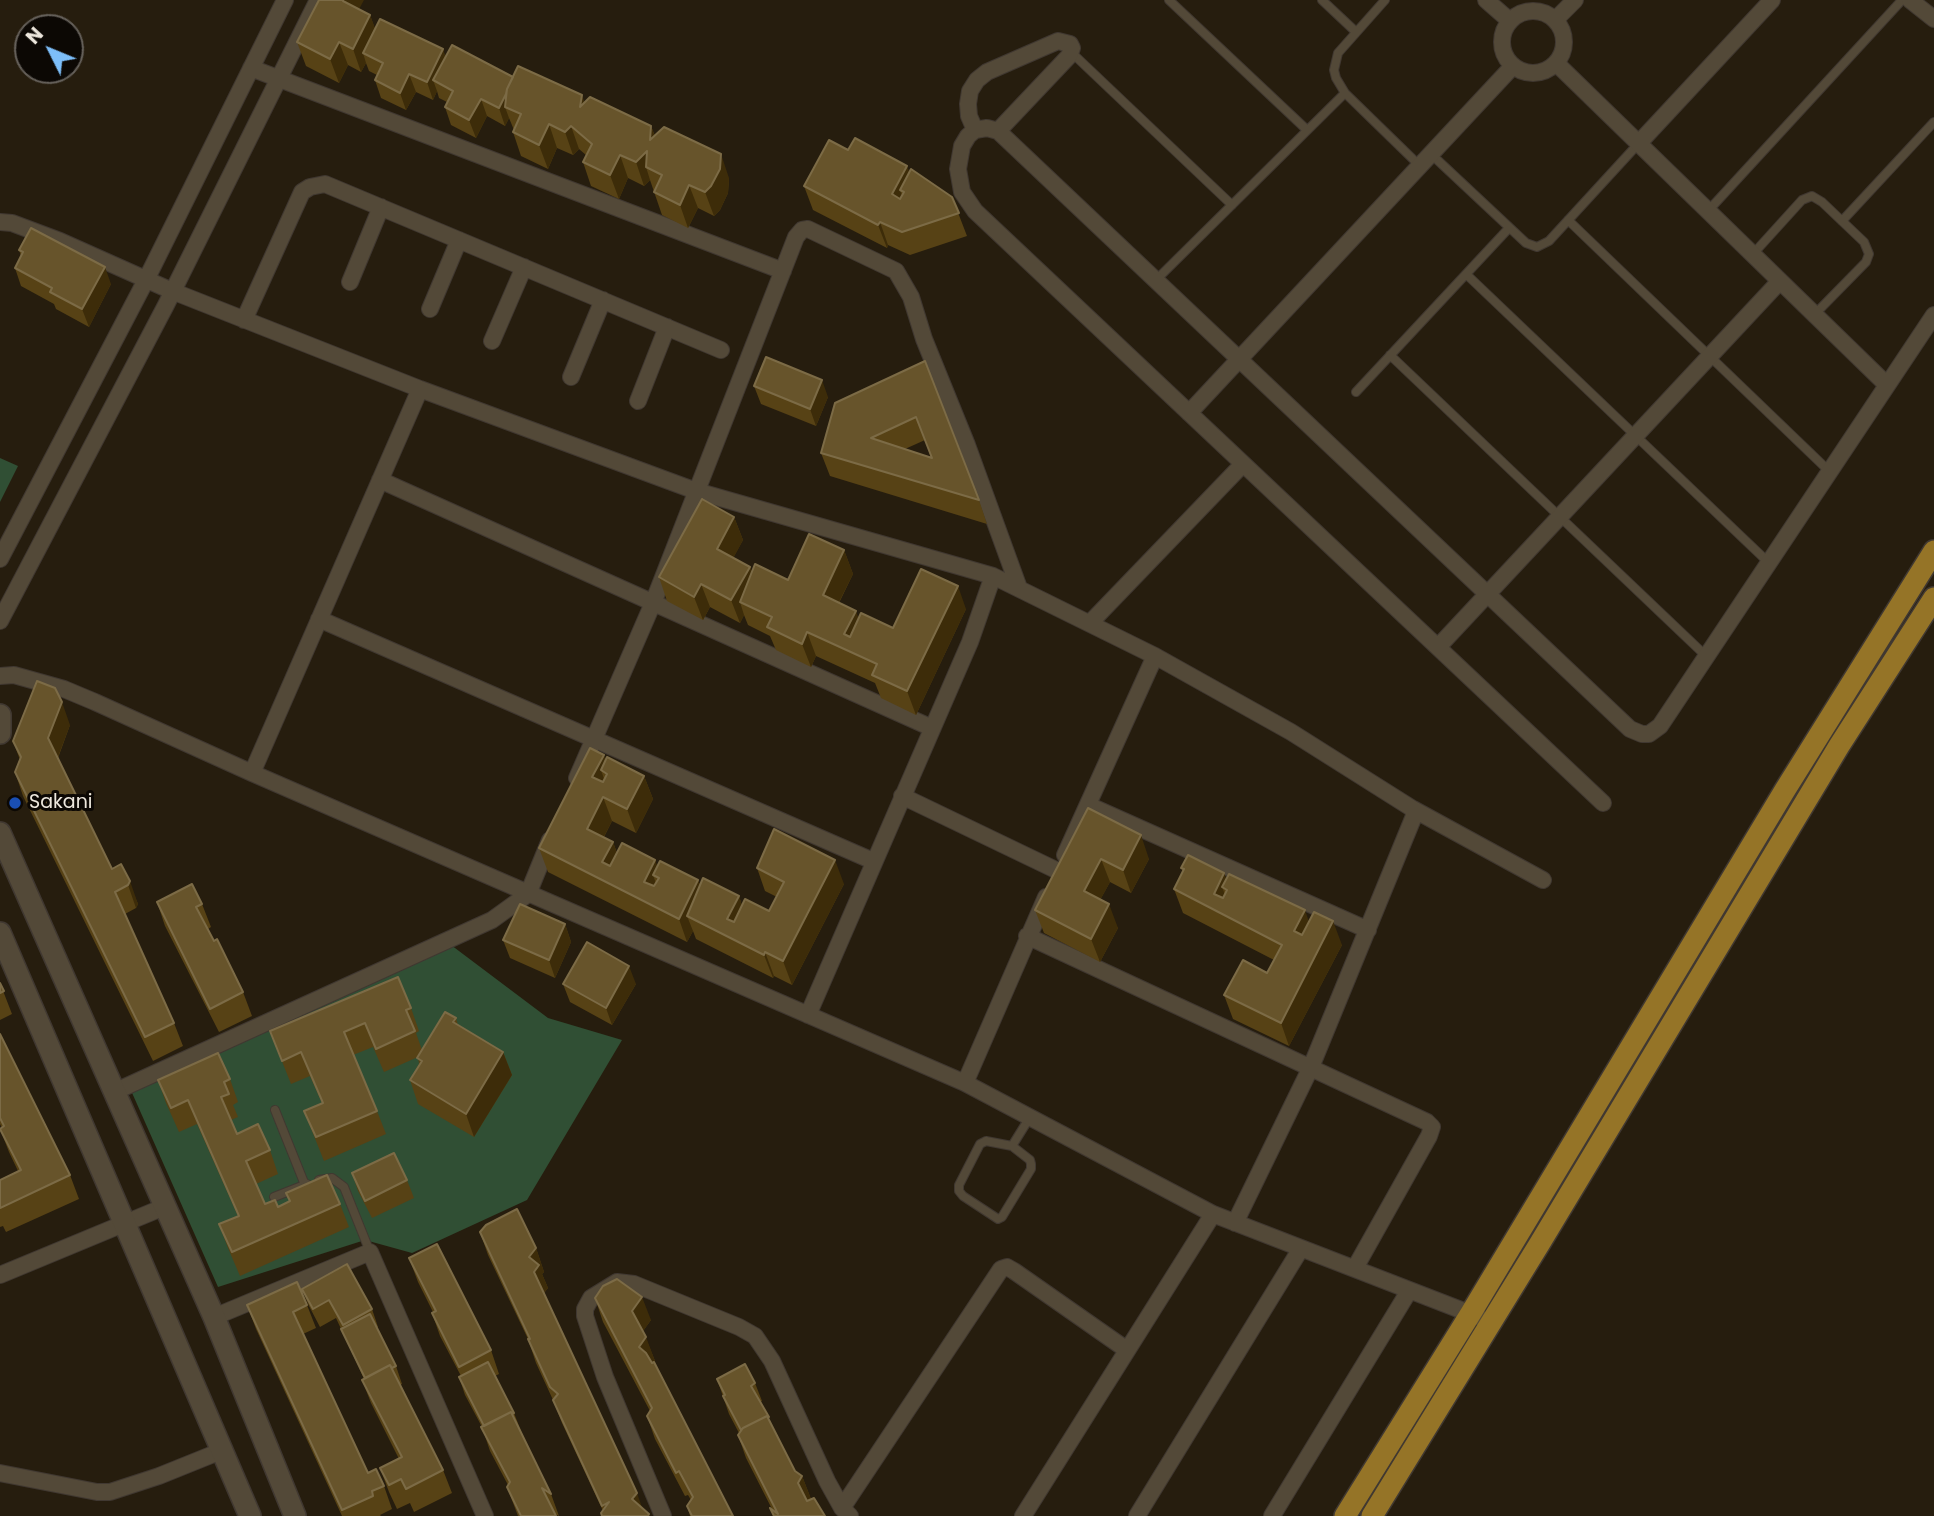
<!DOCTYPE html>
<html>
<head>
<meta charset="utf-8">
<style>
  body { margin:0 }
  #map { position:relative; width:1934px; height:1516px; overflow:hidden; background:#261d0e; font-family:Poppins,sans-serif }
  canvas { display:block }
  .north { position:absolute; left:14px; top:14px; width:70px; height:70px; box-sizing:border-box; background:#0c0804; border:2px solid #66615b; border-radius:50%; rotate:313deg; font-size:19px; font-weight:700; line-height:28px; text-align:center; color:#ede7dd }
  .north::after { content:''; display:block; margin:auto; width:24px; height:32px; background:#7dbef9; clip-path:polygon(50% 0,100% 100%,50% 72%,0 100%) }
</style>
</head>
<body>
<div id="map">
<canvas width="1934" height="1516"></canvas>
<div class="north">N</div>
</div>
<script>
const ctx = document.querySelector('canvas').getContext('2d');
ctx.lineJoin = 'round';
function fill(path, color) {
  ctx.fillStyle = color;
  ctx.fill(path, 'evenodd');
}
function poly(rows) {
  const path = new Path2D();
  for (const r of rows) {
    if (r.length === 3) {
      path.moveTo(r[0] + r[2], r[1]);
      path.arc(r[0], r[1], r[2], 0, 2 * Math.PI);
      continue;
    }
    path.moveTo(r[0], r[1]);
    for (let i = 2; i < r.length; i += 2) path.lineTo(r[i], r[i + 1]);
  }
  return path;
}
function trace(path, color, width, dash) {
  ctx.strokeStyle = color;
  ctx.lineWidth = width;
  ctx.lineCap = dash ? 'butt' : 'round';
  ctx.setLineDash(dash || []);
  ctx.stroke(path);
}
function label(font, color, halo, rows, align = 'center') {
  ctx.font = font + ' Poppins,sans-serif';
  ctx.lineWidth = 6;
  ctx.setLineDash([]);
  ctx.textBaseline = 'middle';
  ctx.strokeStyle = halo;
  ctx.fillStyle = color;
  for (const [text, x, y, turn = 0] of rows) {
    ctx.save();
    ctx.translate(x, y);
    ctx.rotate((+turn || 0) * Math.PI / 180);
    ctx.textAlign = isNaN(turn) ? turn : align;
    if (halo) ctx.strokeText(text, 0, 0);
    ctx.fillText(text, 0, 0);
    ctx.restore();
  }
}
fill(poly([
  [0,458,18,466,0,502],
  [451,945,548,1018,622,1040,527,1200,412,1253,365,1240,218,1287,129,1086]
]), '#304f34');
const lane = poly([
  [1169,0,1307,130],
  [1322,0,1356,32],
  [1385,0,1338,53,1334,70,1336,78,1345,93,1420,166],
  [1071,52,1232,205],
  [1431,154,1526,243,1537,247,1549,241,1639,143],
  [1708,211,1902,0],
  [1568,220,1829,471],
  [1842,221,1934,122],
  [1753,254,1802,200,1812,196,1822,202,1864,242,1869,254,1866,262,1815,314],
  [1466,274,1768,562],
  [1156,280,1345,93],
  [1390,355,1706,656],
  [1356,392,1509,228],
  [275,1110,305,1185],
  [986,1141,1012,1146,1030,1160,1031,1164,1031,1169,1002,1217,998,1219,963,1196,959,1191,959,1185,980,1144,986,1141],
  [1012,1146,1030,1117],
  [319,1180,332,1178,344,1187,370,1252],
  [274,1197,307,1184]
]);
const street = poly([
  [1486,0,1510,21],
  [1910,0,1934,19],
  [1533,42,31],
  [1555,20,1575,0],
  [1556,63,1887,385],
  [251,68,783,271],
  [975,130,969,116,968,104,970,91,977,80,987,72,1058,41,1070,44,1072,48,1069,56,998,131],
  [1639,143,1772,0],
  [0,222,12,223,60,241,172,291,420,389,696,491,993,576,1155,656,1291,732,1413,809,1543,880],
  [350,282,381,207],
  [430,309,459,240],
  [244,320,302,192,310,187,325,184,721,350],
  [492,341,524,267],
  [571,377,603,300],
  [638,401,667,327],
  [1189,413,1513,66],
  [380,480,932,728],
  [0,559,146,280,285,0],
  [319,619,873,861],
  [0,621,166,305,318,0],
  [1090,623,1243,464],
  [1438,647,1780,281],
  [0,676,14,675,64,689,95,702,252,773,965,1083,1213,1214,1479,1317],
  [252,773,420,389],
  [577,778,653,603,796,237,802,230,808,229,896,271,911,297,924,339,967,445,1019,588],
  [902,796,1058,871],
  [1603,803,975,211,962,192,958,169,962,146,968,136,975,130,987,128,998,131,1630,729,1642,734,1649,734,1660,726,1934,315],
  [1088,805,1368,930],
  [1065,855,1155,656],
  [1027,936,1427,1122,1432,1127,1429,1136,1355,1268],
  [808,1015,970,642,993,576],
  [965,1083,1046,897],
  [114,1092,492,920,528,894,550,840],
  [1235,1223,1311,1067,1414,816,1413,809],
  [0,1275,164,1207],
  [214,1317,370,1252,485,1516],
  [0,1473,97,1492,110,1492,159,1476,221,1451],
  [842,1508,1001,1269,1007,1267,1014,1271,1127,1350],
  [663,1516,605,1377,585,1316,585,1309,591,1298,617,1282,634,1284,739,1327,755,1336,772,1361,827,1481,842,1508,850,1516],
  [1023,1516,1213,1214],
  [1137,1516,1300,1250],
  [1272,1516,1409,1291]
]);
const secondary = poly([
  [0,715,0,733],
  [0,833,214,1317,295,1516],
  [0,933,250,1516]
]);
const primary = poly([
  [1345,1516,1471,1313,1785,790,1934,551],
  [1372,1516,1540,1243,1839,746,1934,598]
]);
trace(lane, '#403831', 10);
trace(street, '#403831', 18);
trace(secondary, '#403831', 24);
trace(primary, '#403831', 24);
trace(lane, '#534938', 8);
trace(street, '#534938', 16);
trace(secondary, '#534938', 21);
trace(primary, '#957427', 21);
fill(poly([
  [359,10,370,15,375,29,443,49,445,57,513,77,651,126,655,136,729,178,728,193,720,210,714,216,698,208,688,228,662,215,650,180,644,186,628,178,619,199,591,186,583,162,586,155,579,149,573,155,557,148,548,169,521,156,513,132,514,130,509,118,505,126,487,116,476,138,451,125,445,107,447,102,439,98,437,91,433,100,416,92,406,110,381,98,375,80,377,75,369,71,366,63,361,72,348,65,339,83,306,66,297,42],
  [848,150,909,172,952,197,967,236,910,255,888,245,887,248,813,210,804,186],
  [19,250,111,284,89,327,56,309,54,304,21,286,15,268,21,256],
  [925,361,979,500,987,524,830,476,821,453],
  [925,440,931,458,905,449],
  [754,386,828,397,816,426,761,404],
  [734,517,743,540,733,558,750,567,752,572,788,580,844,550,853,574,839,603,859,619,893,628,966,609,916,715,881,698,875,683,816,656,811,667,776,650,770,636,748,625,744,615,740,623,710,607,703,620,667,601,659,577],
  [70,725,58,758,112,869,121,864,138,904,136,908,125,914,174,1023,183,1046,153,1061,23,796,15,772,20,760,13,741],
  [606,761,644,776,653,799,636,833,612,821,604,837,613,842,617,853,655,860,657,867,698,880,700,885,739,896,742,906,769,911,777,897,765,891,757,868,844,884,792,985,774,976,773,978,696,939,693,931,687,942,548,872,539,848],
  [1088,808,1149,859,1131,893,1110,882,1100,900,1118,928,1100,962,1044,933,1035,910],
  [1181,868,1224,873,1226,880,1309,922,1342,945,1289,1046,1233,1019,1224,995,1267,973,1274,960,1183,913,1174,889,1183,872],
  [157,902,202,904,211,927,208,929,243,992,252,1016,219,1032,165,926],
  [565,924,571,942,555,978,510,958,503,940],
  [0,983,12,1014,0,1020],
  [563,984,636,984,612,1025,570,1002],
  [411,1008,419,1031,416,1033,422,1050,456,1018,458,1025,503,1052,512,1075,474,1137,418,1104,410,1080,419,1064,418,1057,384,1072,373,1047,353,1055,377,1111,386,1134,324,1161,304,1111,322,1103,310,1076,291,1084,270,1031],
  [0,1034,70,1175,79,1199,6,1232,3,1226,0,1227,0,1180,18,1171,9,1152,0,1129,2,1128,0,1124],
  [230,1079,238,1102,233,1105,238,1117,231,1120,237,1134,270,1150,278,1174,256,1184,265,1204,278,1207,290,1201,286,1193,340,1204,349,1227,240,1276,228,1248,219,1224,238,1216,197,1124,179,1132,166,1103,158,1080],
  [352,1173,407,1180,414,1198,372,1218,358,1191],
  [480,1232,536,1248,544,1272,542,1274,548,1288,544,1293,637,1493,603,1511,562,1423,553,1400,536,1363,528,1339,488,1255],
  [409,1258,491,1350,499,1374,495,1376,514,1413,521,1431,520,1431,551,1494,559,1516,555,1514,556,1516,518,1516,507,1487,508,1485,490,1451,482,1427,465,1395,459,1377,461,1376,440,1336,432,1313,433,1312,418,1282],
  [302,1289,372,1309,378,1327,377,1327,396,1366,402,1384,400,1385,443,1470,452,1493,414,1512,410,1503,397,1509,389,1492,380,1468,399,1459,371,1403,362,1380,364,1379,336,1318,320,1327,309,1306],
  [595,1298,651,1320,643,1331,655,1361,654,1362,733,1516,690,1516,687,1506,691,1500,688,1495,685,1496,655,1439,647,1416,650,1411,603,1322],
  [247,1305,307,1305,316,1328,303,1334,368,1473,384,1486,392,1509,380,1515,381,1516,342,1516,256,1329],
  [717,1379,755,1383,762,1401,760,1402,795,1471,802,1476,811,1499,825,1516,773,1516,770,1508,773,1511,746,1458,738,1435,739,1433,729,1414]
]), '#574215');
fill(poly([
  [343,0,364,0,351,24,343,1],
  [370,15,379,39,363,53,366,63,361,72,353,49],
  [339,42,348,65,339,83,330,59],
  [443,49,449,67,433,80,437,91,433,100,427,82],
  [409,74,416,92,406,110,400,93],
  [515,78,505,107,509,118,505,126,499,108],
  [582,95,590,118,580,107],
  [481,99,487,116,476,138,469,120],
  [549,124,557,148,548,169,539,145],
  [571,126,579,149,573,155,565,132],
  [651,126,660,150,650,140],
  [647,151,646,167,650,180,644,186,636,162],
  [721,154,729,178,728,193,720,210,714,216,705,192],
  [620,155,628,178,619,199,610,175],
  [907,166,916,189,900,190,906,207,892,194],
  [689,185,698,208,688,228,680,205],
  [880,222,888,245,887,248,878,225],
  [105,267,111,284,89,327,82,309],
  [822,380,828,397,816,426,810,409],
  [734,517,743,540,726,572,717,549],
  [844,550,853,574,831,618,823,595],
  [750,567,758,590,740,602,744,615,740,623,731,600],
  [701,584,710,607,703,620,694,597],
  [958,586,966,609,916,715,907,691],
  [856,611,864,634,855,654,844,634],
  [807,632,816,656,811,667,802,644],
  [62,702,70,725,56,762,48,738],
  [604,755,612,778,607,774,601,770,607,788,592,777],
  [644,776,653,799,636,833,627,809],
  [603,797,612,821,596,852,587,829],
  [1141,835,1149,859,1131,893,1123,870],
  [613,842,621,865,611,886,602,862],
  [1101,859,1110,882,1092,915,1084,891],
  [655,860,664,884,659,878,653,875,659,892,644,882],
  [835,860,844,884,792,985,783,961],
  [1224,873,1233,897,1227,890,1222,887,1229,905,1214,894],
  [698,880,707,904,687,916,693,931,687,942,679,919],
  [130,881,138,904,136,908,128,885],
  [739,896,747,920,736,942,727,919],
  [1109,904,1118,928,1100,962,1091,939],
  [1305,910,1313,934,1303,954,1294,931],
  [1333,921,1342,945,1289,1046,1281,1023],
  [565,924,571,942,555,978,549,960],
  [765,952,774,976,773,978,764,955],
  [629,966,636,984,612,1025,606,1008],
  [503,1052,512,1075,474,1137,466,1114],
  [536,1248,544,1272,542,1274,548,1288,542,1295,529,1257],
  [642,1297,651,1320,641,1334,632,1311],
  [646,1337,655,1361,648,1371,639,1347],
  [802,1476,811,1499,806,1506,798,1483],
  [637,1493,645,1516,632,1499]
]), '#3d2c09');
const building = poly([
  [319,0,343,0,343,1,370,15,353,49,339,42,330,59,297,42,319,0],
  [380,19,443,49,427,82,409,74,400,93,375,80,383,63,363,53,380,19],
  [452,45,513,77,507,89,506,94,499,108,481,99,469,120,445,107,453,91,433,80,452,45],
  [518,66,582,95,580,107,590,97,651,126,650,140,664,127,721,154,720,169,711,186,705,192,689,185,680,205,654,192,662,175,646,167,647,151,636,162,620,155,610,175,583,162,592,144,571,126,565,132,549,124,539,145,513,132,521,114,505,107,507,89,518,66],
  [855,138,907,166,892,194,900,199,904,192,900,190,911,169,952,197,959,213,902,232,880,222,878,225,804,186,829,140,848,150,855,138],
  [31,228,105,267,82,309,50,292,52,288,15,268,23,252,19,250,31,228],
  [766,357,822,380,810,409,754,386,766,357],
  [925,361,979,500,821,453,835,403,925,361],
  [916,417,932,458,871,438,916,417],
  [702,499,734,517,717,549,750,567,731,600,701,584,694,597,659,577,702,499],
  [809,534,844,550,823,595,856,611,844,634,850,637,861,613,893,628,921,569,958,586,907,691,872,675,877,664,807,632,802,644,767,627,772,617,740,602,755,564,788,580,809,534],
  [37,681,55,688,62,702,48,738,112,869,121,864,130,881,128,885,115,892,174,1023,145,1037,15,772,21,757,13,741,37,681],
  [590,748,604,755,592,777,603,782,607,774,601,770,607,757,644,776,627,809,603,797,587,829,613,842,602,862,610,866,622,843,655,860,644,882,654,886,659,878,653,875,660,861,698,880,679,919,539,848,590,748],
  [1088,808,1141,835,1123,870,1101,859,1084,891,1109,904,1091,939,1035,910,1088,808],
  [774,829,835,860,783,961,765,952,764,955,687,916,703,878,739,896,727,919,734,922,745,899,769,911,784,882,757,868,774,829],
  [1188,855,1224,873,1214,894,1223,898,1227,890,1222,887,1229,874,1305,910,1294,931,1302,935,1314,912,1333,921,1281,1023,1224,995,1243,960,1267,973,1282,945,1174,889,1184,869,1181,868,1188,855],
  [192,884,202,904,196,907,214,941,217,939,243,992,210,1009,157,902,192,884],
  [520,904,565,924,549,960,503,940,520,904],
  [587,942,629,966,606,1008,563,984,587,942],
  [398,977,411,1008,406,1010,415,1031,376,1049,365,1023,344,1032,377,1111,316,1137,304,1111,323,1103,301,1052,282,1061,270,1031,398,977],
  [0,983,4,991,0,993,0,983],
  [445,1012,456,1018,453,1022,503,1052,466,1114,410,1080,422,1061,417,1058,445,1012],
  [0,1034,70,1175,0,1208,0,1180,21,1170,0,1129,4,1126,0,1118,0,1034],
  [218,1053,230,1079,224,1082,229,1094,221,1097,237,1134,258,1124,270,1150,246,1161,265,1204,275,1200,278,1207,290,1201,286,1193,327,1175,340,1204,232,1252,219,1224,239,1216,188,1100,171,1108,158,1080,218,1053],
  [394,1153,407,1180,365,1201,352,1173,394,1153],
  [517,1209,536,1248,529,1257,539,1265,534,1272,637,1493,632,1499,649,1514,648,1516,602,1516,601,1513,609,1502,602,1506,553,1400,558,1394,550,1387,528,1339,530,1339,480,1232,486,1225,517,1209],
  [437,1244,491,1350,459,1367,432,1313,436,1311,409,1258,437,1244],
  [347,1264,372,1309,343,1325,329,1300,313,1309,302,1289,347,1264],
  [617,1279,642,1297,632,1311,646,1337,639,1347,646,1353,652,1363,654,1362,733,1516,692,1516,687,1506,693,1497,679,1471,676,1473,647,1416,652,1408,595,1298,603,1286,617,1279],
  [297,1282,307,1305,293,1312,368,1473,376,1469,384,1486,372,1491,373,1496,342,1510,247,1305,297,1282],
  [370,1314,396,1366,392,1368,390,1365,365,1378,341,1329,370,1314],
  [488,1362,514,1413,512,1414,511,1412,484,1426,459,1377,488,1362],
  [745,1364,755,1383,751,1386,769,1417,767,1416,743,1428,741,1430,723,1396,725,1395,717,1379,745,1364],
  [390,1365,443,1470,406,1489,401,1479,389,1485,380,1468,402,1457,362,1380,390,1365],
  [511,1412,551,1494,542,1488,556,1516,521,1516,507,1487,510,1482,481,1427,511,1412],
  [767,1416,795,1471,802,1476,798,1483,807,1501,814,1498,825,1516,774,1516,770,1508,778,1514,738,1435,743,1428,767,1416]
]);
fill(building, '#67542b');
trace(building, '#7c6b46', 2);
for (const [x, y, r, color] of [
  [15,803,7,"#1a4fb4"]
]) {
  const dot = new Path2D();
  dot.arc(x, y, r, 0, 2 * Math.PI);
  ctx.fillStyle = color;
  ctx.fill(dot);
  trace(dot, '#0c0804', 2.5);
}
label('19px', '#ede7dd', '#0c0804', [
  ["Sakani",29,803]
], 'left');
</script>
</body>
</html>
